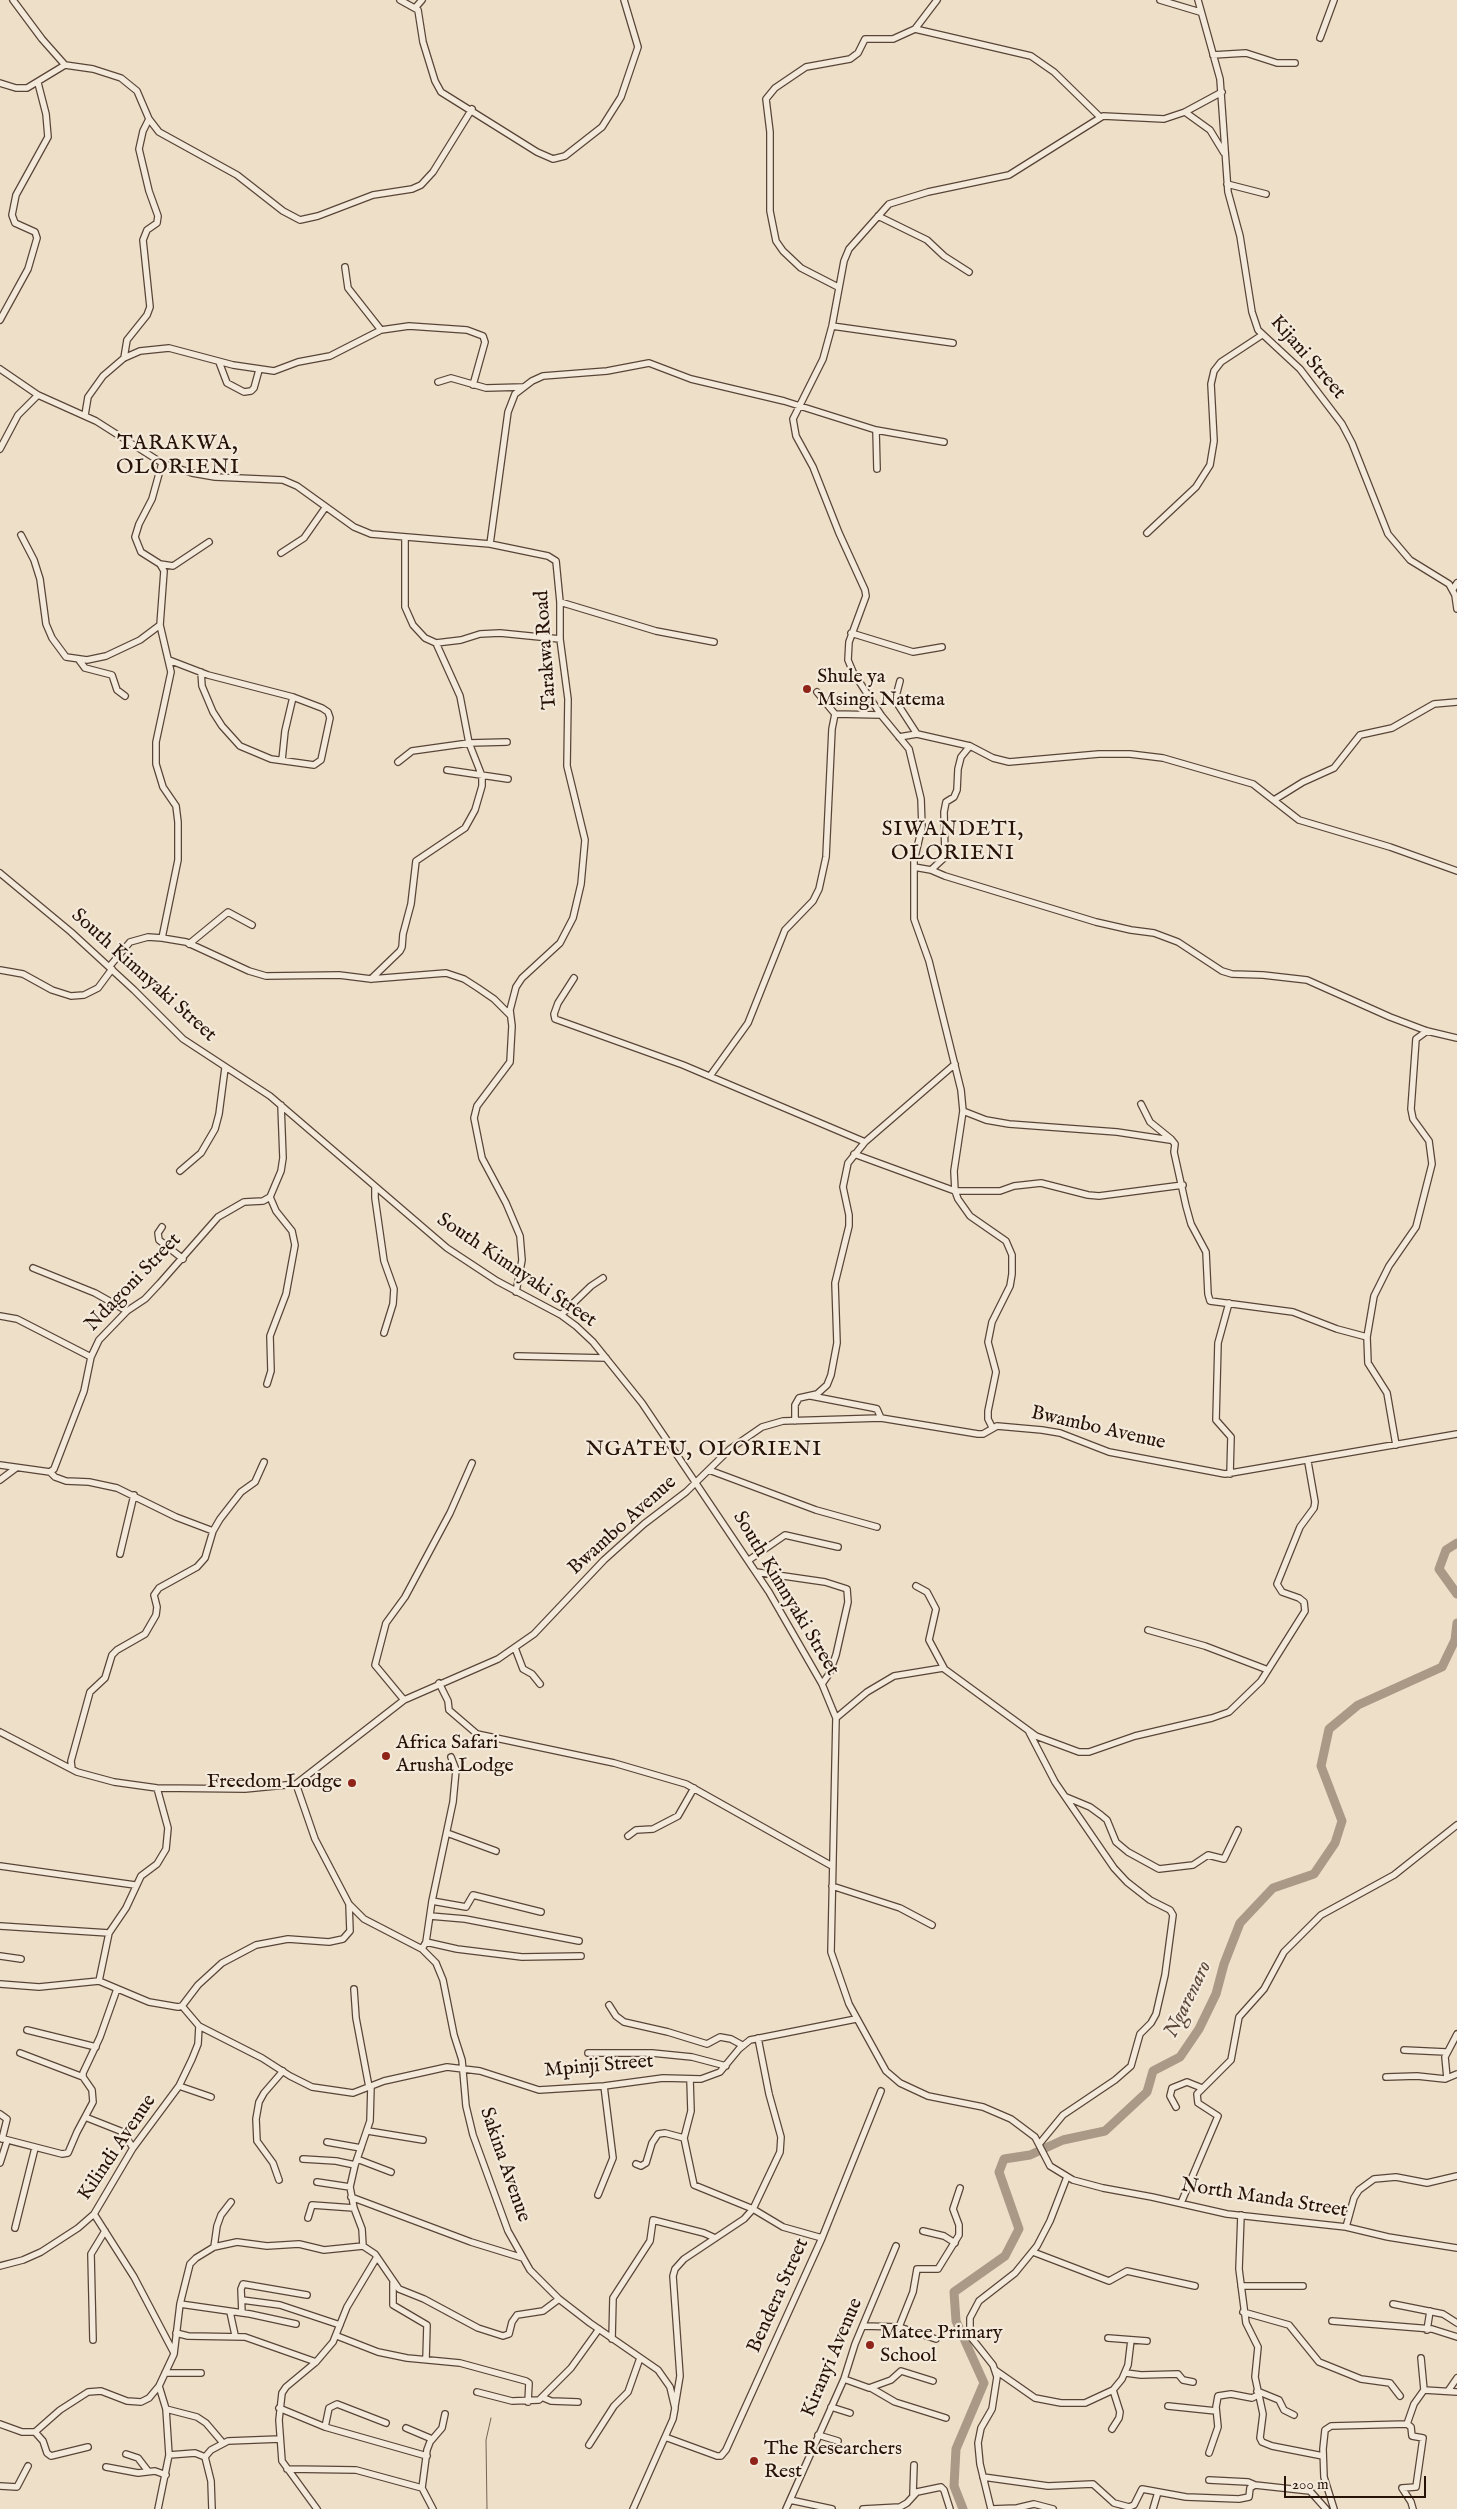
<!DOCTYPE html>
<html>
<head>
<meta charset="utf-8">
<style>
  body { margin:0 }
  #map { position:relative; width:1457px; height:2509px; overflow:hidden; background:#eedfc8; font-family:"IM FELL English",serif }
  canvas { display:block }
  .scale { position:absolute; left:1284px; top:2476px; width:142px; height:22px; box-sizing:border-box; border:2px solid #271208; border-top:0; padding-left:6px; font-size:15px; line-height:18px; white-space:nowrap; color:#271208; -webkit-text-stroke:4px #f4eadb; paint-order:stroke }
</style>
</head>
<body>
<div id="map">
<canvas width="1457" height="2509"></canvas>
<div class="scale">200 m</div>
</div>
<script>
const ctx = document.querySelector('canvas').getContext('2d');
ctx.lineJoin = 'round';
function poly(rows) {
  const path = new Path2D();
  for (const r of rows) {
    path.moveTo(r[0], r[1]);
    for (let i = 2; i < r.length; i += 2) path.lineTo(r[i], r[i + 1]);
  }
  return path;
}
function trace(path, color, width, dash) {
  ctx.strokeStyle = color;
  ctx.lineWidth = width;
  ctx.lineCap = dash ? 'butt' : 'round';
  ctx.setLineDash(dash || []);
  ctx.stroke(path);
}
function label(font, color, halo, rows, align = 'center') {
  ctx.font = font + ' "IM FELL English",serif';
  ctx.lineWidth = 4.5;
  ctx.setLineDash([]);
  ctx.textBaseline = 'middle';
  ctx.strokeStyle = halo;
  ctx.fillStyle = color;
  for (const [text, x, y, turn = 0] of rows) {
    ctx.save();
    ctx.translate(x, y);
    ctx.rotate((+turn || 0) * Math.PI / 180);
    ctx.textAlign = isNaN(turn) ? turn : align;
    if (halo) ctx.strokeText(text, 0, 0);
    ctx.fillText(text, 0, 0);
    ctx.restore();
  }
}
trace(poly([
  [487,2509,486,2440,491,2418]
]), '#766354', 1);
trace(poly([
  [1457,1543,1446,1550,1439,1569,1457,1594],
  [963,2509,954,2486,956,2449,984,2383,956,2321,954,2292,1005,2256,1019,2229,999,2172,1004,2159,1030,2155,1063,2140,1105,2131,1147,2092,1153,2071,1180,2057,1199,2029,1216,1994,1224,1964,1240,1923,1273,1888,1314,1874,1335,1843,1342,1821,1321,1766,1329,1729,1358,1705,1442,1667,1455,1640,1457,1623]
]), '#aa9987', 9);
const minor = poly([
  [13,0,42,39,65,65],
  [400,0,418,10,423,42,435,81,441,92,537,152,553,159,565,156,602,127,621,97,638,47,624,0],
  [1160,0,1200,12],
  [1198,0,1220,79,1228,192,1240,236,1252,312,1258,330,1300,369,1342,424,1352,443,1388,534,1410,560,1449,584,1455,595,1457,609],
  [415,8,422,0],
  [915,29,1031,56,1054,72,1100,117],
  [1320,38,1334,0],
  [1213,55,1246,53,1277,63,1295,63],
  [0,83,16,88,27,88,65,65,93,69,121,78,137,91,149,119,159,132,237,175,283,211,300,220,318,216,373,195,412,189,421,185,433,172,472,109],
  [1185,112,1210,130,1224,153],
  [1227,184,1266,194],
  [878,216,927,240,944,256,969,272],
  [345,267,348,288,381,330],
  [838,287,801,268,783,251,776,241,770,211,770,132,766,99,775,88,806,67,850,59,858,53,865,39,893,39,915,29,937,0],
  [0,320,28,269,37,238,35,232,15,223,12,215,16,195,48,137,46,114,38,83],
  [832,326,953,343],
  [124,358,127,340,147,315,150,307,143,240,147,230,157,223,158,216,149,191,139,149,143,131,149,119],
  [219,362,227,383,244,392,251,391,254,388,259,370],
  [0,369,38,395,96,421,162,463,192,473,215,477,283,480,297,486,354,527,371,534,490,544,548,556,556,561,560,602,560,639,568,699,567,766,585,840,581,884,573,918,560,943,522,978,516,987,510,1010,512,1026,510,1062,477,1106,474,1118,482,1158,506,1203,520,1236,522,1260,516,1292],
  [438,382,451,378,486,388,523,387],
  [85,415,88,397,103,376,124,358,140,351,169,348,233,365,274,371,298,362,330,356,381,330,409,326,467,330,483,336,485,342,473,385],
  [876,430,877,469],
  [0,449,18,415,38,395],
  [162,463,152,499,139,524,135,537,141,552,160,564,164,571,160,625,171,672,156,742,156,764,163,787,176,806,178,822,178,860,162,938],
  [1147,533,1196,487,1210,465,1214,441,1211,384,1214,371,1221,362,1262,335],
  [21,535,34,560,40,579,46,624,52,638,66,657,87,660,106,656,140,640,160,625],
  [405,537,405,607,413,625,425,638,436,643,461,640,480,634,500,633,560,639],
  [490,544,508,412,515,394,532,381,543,376,607,371,649,363,691,379,784,401,876,430,944,442],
  [281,553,304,538,325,508],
  [160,564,173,566,209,542],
  [1453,589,1457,583],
  [560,602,656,631,714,642],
  [851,633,913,652,942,647],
  [79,660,85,668,112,675,117,690,125,696],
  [169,660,208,675,293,697,322,708,328,712,330,718,321,760,314,765,271,759,240,746,222,726,213,712,202,686,201,672],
  [900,681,895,700,917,734],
  [817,692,835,714,881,715],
  [899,737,917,734,970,746,993,758,1009,762,1099,754,1130,754,1163,758,1253,784,1299,820,1390,847,1457,871],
  [282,760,285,731,293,697],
  [398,762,412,751,469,743,507,742],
  [447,770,508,779],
  [1274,800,1303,782,1334,768,1360,735,1392,728,1434,704,1457,702],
  [914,867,931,870,945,876,1096,922,1131,930,1154,933,1178,942,1222,971,1232,974,1263,975,1307,980,1390,1017,1427,1031,1457,1038],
  [931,870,945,857,944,812,946,802,954,797,957,790,958,769,961,757,970,746],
  [0,873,71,932,134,990,183,1039,270,1096,447,1248,497,1281,561,1315,576,1326,593,1342,642,1403,769,1592,822,1684,836,1718,831,1952,849,2004,886,2071,900,2083,928,2096,983,2107,1011,2119,1035,2137,1050,2166,1073,2180,1103,2188,1152,2197,1227,2214,1346,2227,1388,2237,1457,2248],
  [189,944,228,912,252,925],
  [109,967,130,942,148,937,162,938,186,942,249,971,266,976,339,975,371,979,446,973,464,979,478,988,494,999,510,1015],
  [0,970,23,974,52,990,71,996,84,995,98,988,112,969],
  [574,978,558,1003,554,1014,555,1019,683,1065,865,1142],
  [371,979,400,951,402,947,403,934,411,904,416,861,465,828,475,810,482,786,482,776,469,743,460,696,436,643],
  [710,1076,748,1023,785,930,813,901,819,889,826,857,832,729,835,714],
  [1141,1104,1150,1122,1171,1139,1175,1144,1174,1152,1186,1206,1191,1224,1206,1252,1208,1294,1210,1301,1293,1312,1337,1329,1367,1337],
  [963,1111,986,1120,1009,1124,1117,1132,1170,1140],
  [854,1154,955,1191,1000,1191,1014,1186,1041,1183,1088,1195,1099,1196,1183,1185],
  [180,1171,201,1153,215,1129,219,1114,225,1068],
  [375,1187,375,1198,384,1261,394,1289,393,1304,384,1333],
  [162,1227,158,1233,159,1240,183,1259],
  [33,1268,95,1293,127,1311],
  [1229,1303,1218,1343,1216,1420,1231,1437,1230,1474],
  [561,1315,591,1286,603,1278],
  [0,1316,17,1319,91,1357],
  [517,1356,606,1358],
  [267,1384,271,1371,270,1336,286,1294,295,1245,292,1231,276,1211,270,1197],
  [811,1396,873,1408,877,1409,881,1418],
  [795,1421,795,1405,799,1398,817,1394,827,1385,831,1375,837,1343,835,1283,849,1226,849,1215,843,1187,848,1163,865,1142,955,1064],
  [992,1427,988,1419,988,1411,996,1372,988,1342,992,1322,1010,1286,1012,1274,1012,1255,1006,1241,970,1216,958,1199,955,1191,954,1171,963,1111,961,1090,929,961,914,919,914,861,922,827,921,799,909,749,881,715,853,672,848,660,849,642,866,596,865,590,839,533,813,467,796,436,793,419,823,359,832,326,844,261,849,249,889,204,928,192,1009,175,1103,116,1164,119,1185,112,1222,92],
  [1396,1445,1387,1393,1368,1363,1367,1337,1374,1296,1389,1266,1416,1227,1432,1164,1429,1141,1413,1119,1411,1109,1416,1039,1427,1031],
  [0,1465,50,1472,54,1469,84,1391,91,1357,99,1340,127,1311,145,1299,160,1283,218,1217,244,1202,263,1201,270,1197,281,1171,283,1158,281,1105],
  [709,1470,816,1510,877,1527],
  [50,1472,55,1477,66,1481,89,1482,117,1488,176,1517,213,1531],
  [0,1480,16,1468],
  [120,1554,134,1495],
  [749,1560,785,1535,838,1547],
  [756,1572,825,1582,847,1589,848,1602,836,1655,829,1674,822,1684],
  [916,1586,927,1592,936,1609,929,1640,944,1668],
  [1148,1630,1205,1646,1268,1670],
  [515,1648,523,1669,532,1674,540,1684],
  [439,1683,448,1701,449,1710,477,1734,614,1763,686,1784,832,1866],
  [404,1700,375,1665,386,1623,405,1597,450,1513,472,1463],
  [836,1718,867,1692,894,1676,943,1668,1036,1736,1079,1752,1089,1752,1135,1736,1212,1718,1229,1712,1261,1681,1305,1611,1304,1602,1299,1598,1282,1592,1277,1584,1300,1527,1314,1508,1315,1502,1308,1462],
  [0,1732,77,1772,114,1782,157,1788,245,1789,296,1784,404,1700,498,1659,534,1634,604,1560,644,1524,686,1492,730,1449,762,1427,783,1421,881,1418,978,1434,983,1434,997,1426,1042,1430,1060,1433,1109,1452,1225,1474,1457,1434],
  [1029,1732,1055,1782,1114,1868,1127,1882,1150,1900,1170,1910,1173,1915,1165,1975,1156,2014,1151,2023,1140,2034,1131,2066,1115,2080,1063,2115,1040,2143],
  [72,1769,71,1761,90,1692,105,1678,112,1655,117,1650,145,1634,156,1615,157,1607,154,1595,159,1588,197,1567,205,1558,213,1531,220,1519,241,1492,255,1482,264,1462],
  [296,1784,315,1839,349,1904,364,1919,422,1949,436,1963,443,1980,454,2035,462,2060,466,2106,473,2135,508,2231,530,2270,559,2299,590,2323,658,2370,670,2387,675,2408,673,2419,633,2509],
  [1066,1797,1090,1807,1101,1815,1107,1820,1116,1842,1128,1852,1159,1869,1193,1865,1208,1855,1224,1859,1238,1830],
  [447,1833,496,1851],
  [628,1836,636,1830,653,1829,678,1816,694,1788],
  [0,1866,135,1885],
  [832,1886,900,1908,932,1925],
  [432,1901,466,1907,473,1895,541,1912],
  [430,1916,465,1919,579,1941],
  [0,1926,109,1933],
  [426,1942,457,1949,522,1957,581,1956],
  [422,1949,426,1942,432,1901,453,1802,456,1770,451,1757],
  [0,1956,21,1959],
  [99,1981,109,1933,126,1908,141,1876,157,1864,166,1849,168,1828,157,1788],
  [0,1984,39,1987,99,1981,149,2002,178,2007,182,2006,198,1985,222,1963,256,1945,288,1939,329,1942,343,1939,350,1931,349,1904],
  [354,1989,356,2018,369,2087],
  [609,2005,616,2016,624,2022,668,2032,707,2044,720,2037,731,2039,742,2045],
  [199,2026,262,2058,290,2076,312,2087,353,2093,384,2081,447,2067,480,2071,539,2090,604,2086,663,2078,701,2079,720,2072,739,2049,750,2040,856,2019],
  [27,2030,96,2047],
  [1404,2050,1446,2052],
  [20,2053,83,2077],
  [588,2053,652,2053,692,2057,726,2066],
  [1386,2077,1417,2076,1445,2079,1457,2074],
  [1447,2078,1445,2057,1457,2034],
  [690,2079,691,2111,684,2138,694,2185,753,2209,783,2227,822,2238],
  [179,2086,211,2097],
  [1176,2107,1170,2096,1172,2088,1187,2082,1202,2088],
  [0,2114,7,2119,2,2139],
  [85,2117,123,2132,133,2148],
  [368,2131,423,2140],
  [0,2138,62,2154,68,2153,77,2132,93,2102,92,2090,83,2077,83,2073,100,2037,117,1989],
  [327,2142,361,2148],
  [303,2159,336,2161,355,2165],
  [357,2159,391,2172],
  [0,2163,7,2141],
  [636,2164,641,2166,646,2163,652,2143,658,2134,665,2133,684,2138],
  [279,2180,273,2163,257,2141,256,2119,259,2102,264,2093,283,2071],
  [317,2182,350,2187],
  [598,2195,613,2158,604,2086],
  [351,2197,471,2242,523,2258],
  [1181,2203,1218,2116,1198,2103,1197,2094,1231,2060,1239,2017,1264,1989,1284,1952,1321,1915,1394,1875,1457,1825],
  [94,2214,134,2277,174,2353],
  [1241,2215,1239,2269,1246,2323,1258,2347,1255,2377,1263,2414,1260,2438,1262,2442,1272,2446,1323,2456],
  [308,2218,312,2205,354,2208],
  [1346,2227,1354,2198,1359,2190,1374,2179,1396,2177,1427,2183,1457,2176],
  [15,2228,35,2148],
  [923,2231,944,2236,955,2243],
  [363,2246,362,2229,354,2208,350,2187,355,2165,370,2121,371,2086],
  [214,2247,217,2226,221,2215,231,2202],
  [1033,2252,1109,2281,1127,2271,1195,2286],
  [0,2266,23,2260,41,2252,78,2228,94,2214,133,2148,179,2086,192,2059,198,2044,199,2026,182,2006],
  [393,2283,393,2305,427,2325,426,2359],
  [1241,2286,1303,2286],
  [242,2300,280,2305,340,2325],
  [180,2304,250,2314,296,2324],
  [1393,2304,1443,2314,1457,2323],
  [230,2312,235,2335],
  [1243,2312,1289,2325,1319,2362,1361,2379,1390,2383,1400,2396],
  [242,2313,241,2289,243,2284,307,2295],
  [1332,2321,1432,2329,1457,2337],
  [864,2326,899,2327,936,2339],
  [899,2327,913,2292,917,2269,938,2269,959,2235,959,2225,953,2209,960,2188],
  [1427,2330,1430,2311],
  [176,2333,188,2336,245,2337,316,2362],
  [337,2336,378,2352,407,2358,460,2363,526,2381,529,2383,528,2402],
  [1108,2338,1147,2341],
  [612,2339,613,2298,650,2241,653,2220,704,2233,715,2238],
  [93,2340,91,2254,105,2231],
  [995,2370,1035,2398,1061,2403,1085,2403,1113,2390,1122,2379,1128,2365,1131,2340],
  [165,2373,201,2373],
  [1126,2373,1141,2375,1178,2374,1183,2380,1193,2382],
  [844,2379,869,2388,891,2380,901,2371,933,2381],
  [871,2388,895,2402,946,2418],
  [1424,2390,1457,2392],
  [1257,2391,1279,2400,1284,2410,1294,2415],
  [1448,2391,1457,2378],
  [477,2392,512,2401,539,2400,571,2368,599,2329],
  [544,2398,551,2401,578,2402],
  [675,2406,680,2376,673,2276,675,2269,684,2259,744,2219,753,2209,780,2152,781,2137,769,2094,758,2038],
  [1168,2406,1216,2411],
  [831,2407,850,2413],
  [279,2408,325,2427,427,2456],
  [166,2409,197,2417,206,2423,223,2443],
  [0,2424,22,2432,35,2432,60,2410,88,2392,101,2391,127,2401,141,2402,149,2398,159,2386],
  [1407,2424,1411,2427,1412,2436,1423,2438,1416,2487,1402,2488,1411,2502,1413,2509],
  [325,2427,329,2408,337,2404,386,2423],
  [406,2428,432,2439],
  [1112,2429,1119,2418,1120,2412,1113,2390],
  [35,2432,43,2441,47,2453,51,2456,88,2447],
  [818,2435,838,2441],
  [665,2437,717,2456,721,2456,726,2450,822,2238,881,2091],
  [589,2445,614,2406,628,2392,640,2358],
  [1209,2453,1218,2427,1216,2407,1218,2396,1231,2394,1252,2398,1258,2395],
  [126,2454,138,2458,148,2471],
  [169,2455,195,2453,205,2457,211,2481,212,2509],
  [205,2457,211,2450,228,2441,280,2439],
  [106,2467,138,2473,155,2471,166,2475],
  [287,2469,356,2470,422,2488],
  [983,2477,1048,2486,1093,2484,1114,2503,1129,2507,1134,2505,1142,2489,1186,2497,1239,2499,1249,2497,1250,2488,1255,2485,1310,2491,1326,2509],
  [1209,2480,1248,2482,1255,2485],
  [0,2486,17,2487,28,2466],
  [913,2494,914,2465],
  [790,2500,832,2509],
  [158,2509,169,2455,166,2409,159,2386,174,2354,180,2304,190,2264,196,2258,214,2247,237,2242,267,2246,299,2244,324,2250,363,2246,375,2254,399,2289,424,2299,478,2328,503,2336,509,2334,512,2322,517,2315,543,2311,559,2299],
  [317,2509,282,2461,279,2420,282,2393,286,2387,316,2362,333,2342,347,2307,377,2257],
  [433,2509,422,2488,427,2450,430,2442,442,2428,445,2414],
  [786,2509,844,2379,855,2344,896,2246],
  [863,2509,900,2507,907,2503,917,2492,941,2487,944,2490,950,2509],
  [991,2509,980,2464,978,2443,981,2428,992,2409,997,2377,993,2365,970,2336,970,2318,979,2301,1015,2273,1037,2246,1050,2221,1067,2177],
  [991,2509,1017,2508,1034,2504,1053,2509],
  [1153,2509,1158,2492],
  [1334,2509,1324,2477,1323,2449,1325,2430,1331,2426,1407,2424,1414,2404,1424,2390,1421,2358]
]);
trace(minor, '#594538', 8);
trace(minor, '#f4eadb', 5.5);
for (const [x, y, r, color] of [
  [807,689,5,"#8f2418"],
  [386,1756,5,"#8f2418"],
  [352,1783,5,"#8f2418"],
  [870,2345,5,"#8f2418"],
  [754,2461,5,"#8f2418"]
]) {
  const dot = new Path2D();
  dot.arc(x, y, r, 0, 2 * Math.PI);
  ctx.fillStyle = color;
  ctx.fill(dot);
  trace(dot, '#f4eadb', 2);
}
label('20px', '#271208', '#f4eadb', [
  ["Kijani Street",1307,358,49],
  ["Tarakwa Road",547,650,-94],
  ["South Kimnyaki Street",143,976,42],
  ["South Kimnyaki Street",516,1271,34],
  ["Ndagoni Street",134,1283,-46],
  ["Bwambo Avenue",1098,1429,13],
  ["Bwambo Avenue",623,1526,-42],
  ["South Kimnyaki Street",785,1594,59],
  ["Mpinji Street",599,2067,-5],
  ["Kilindi Avenue",118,2148,-56],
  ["Sakina Avenue",504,2165,71],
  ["North Manda Street",1264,2199,9],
  ["Bendera Street",779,2296,-66],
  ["Kiranyi Avenue",833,2358,-67]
]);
label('20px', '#271208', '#f4eadb', [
  ["Shule ya",817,678],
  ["Msingi Natema",817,701],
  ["Africa Safari",396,1744],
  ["Arusha Lodge",396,1767],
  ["Freedom Lodge",342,1783,"right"],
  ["Matee Primary",880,2334],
  ["School",880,2357],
  ["The Researchers",764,2450],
  ["Rest",764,2473]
], 'left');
ctx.letterSpacing = '1px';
label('21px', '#271208', '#f4eadb', [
  ["TARAKWA,",178,445],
  ["OLORIENI",178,469],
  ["SIWANDETI,",953,831],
  ["OLORIENI",953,855],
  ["NGATEU, OLORIENI",704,1451]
]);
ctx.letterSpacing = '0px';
label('italic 21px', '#5b483b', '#f4eadb', [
  ["Ngarenaro",1189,2000,-64]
]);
</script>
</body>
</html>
